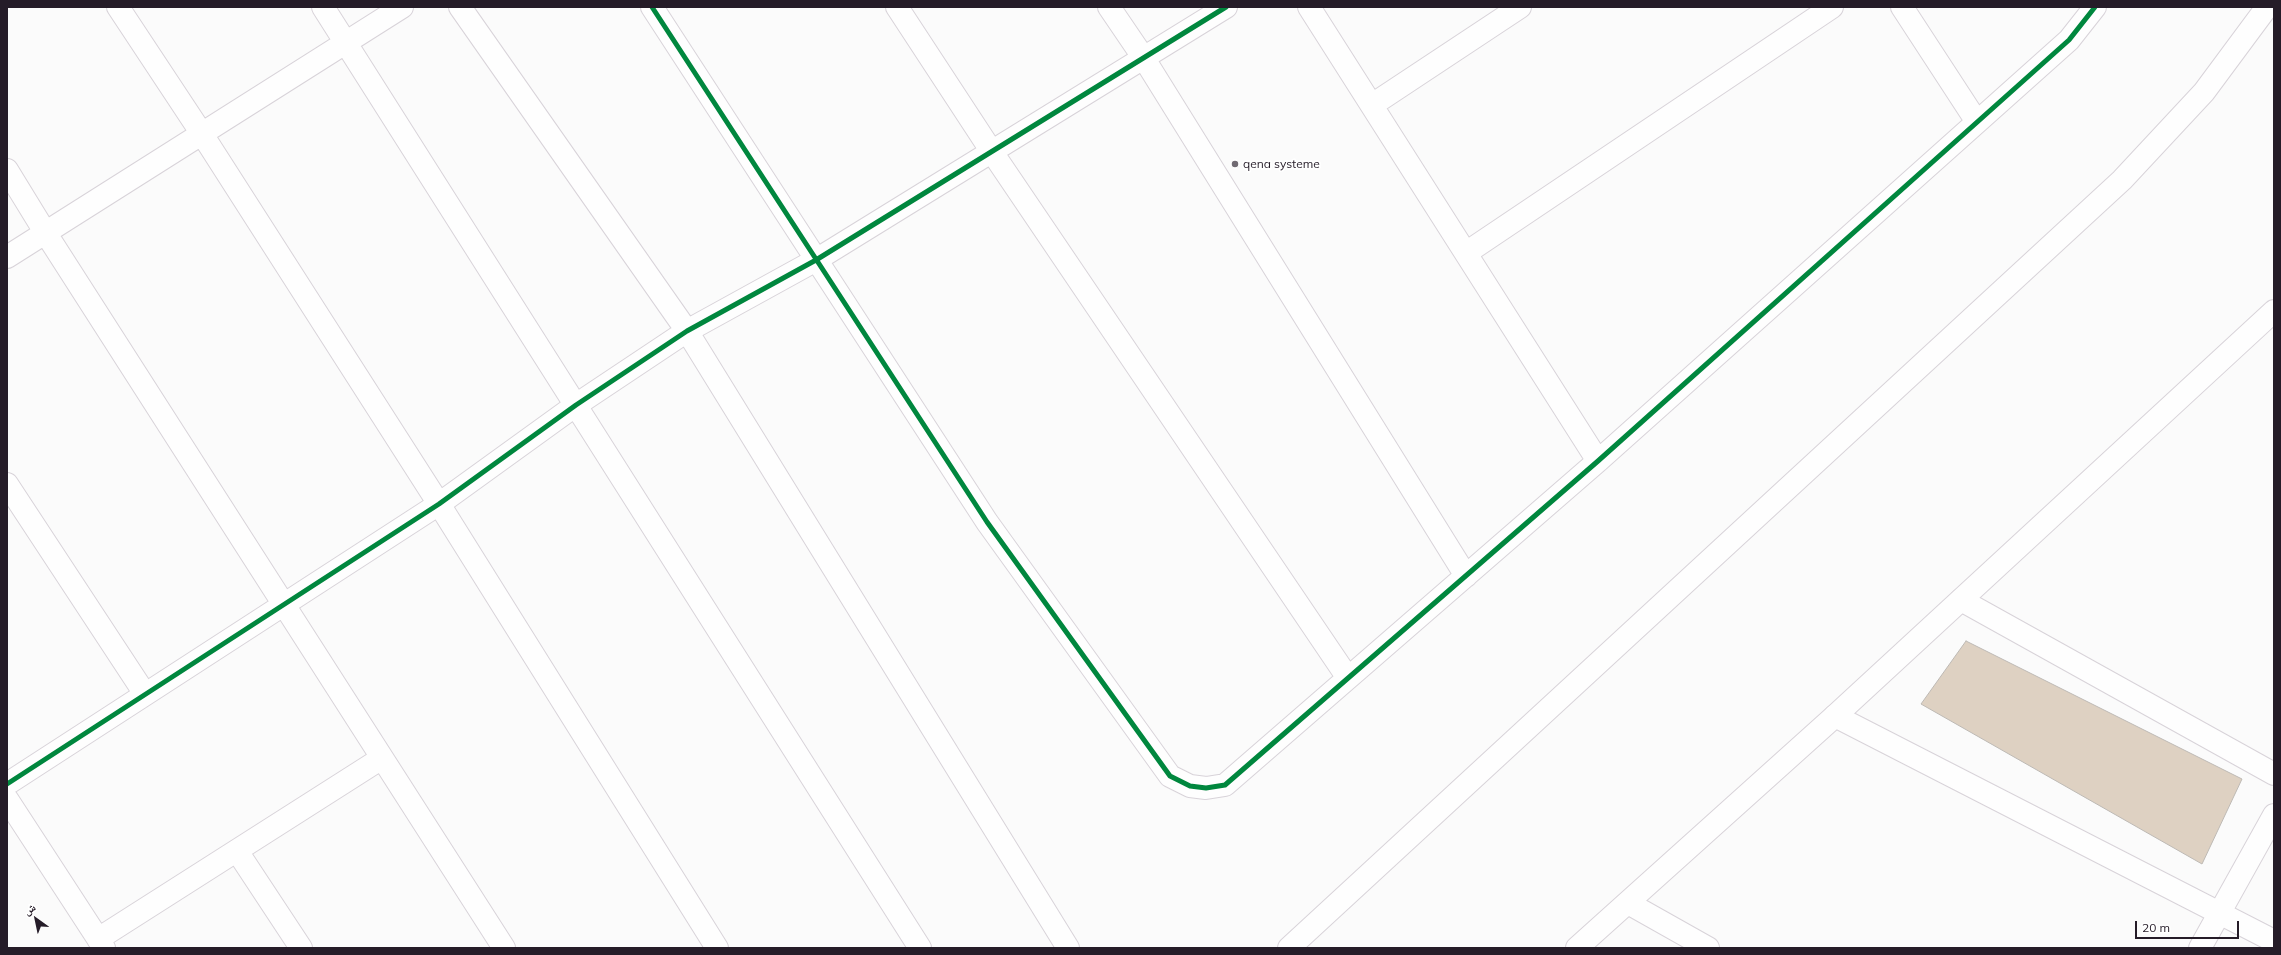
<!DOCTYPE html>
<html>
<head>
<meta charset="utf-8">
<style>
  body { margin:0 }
  #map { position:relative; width:2281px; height:955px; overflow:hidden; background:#fbfbfb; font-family:Mulish,"Noto Naskh Arabic",sans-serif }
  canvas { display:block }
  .frame { position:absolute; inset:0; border:8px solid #251c28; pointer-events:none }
  .north { position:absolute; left:16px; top:899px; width:40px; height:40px; -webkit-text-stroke:3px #fff; paint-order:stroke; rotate:327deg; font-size:11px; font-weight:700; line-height:16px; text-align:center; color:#251c28 }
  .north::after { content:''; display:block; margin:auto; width:14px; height:18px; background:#251c28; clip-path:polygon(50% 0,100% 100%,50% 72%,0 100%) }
  .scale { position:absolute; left:2135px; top:921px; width:104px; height:18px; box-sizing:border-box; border:2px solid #251c28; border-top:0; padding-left:5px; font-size:12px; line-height:14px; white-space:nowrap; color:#251c28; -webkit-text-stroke:3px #fff; paint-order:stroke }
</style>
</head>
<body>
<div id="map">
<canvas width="2281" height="955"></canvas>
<div class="frame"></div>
<div class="north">ش</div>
<div class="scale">20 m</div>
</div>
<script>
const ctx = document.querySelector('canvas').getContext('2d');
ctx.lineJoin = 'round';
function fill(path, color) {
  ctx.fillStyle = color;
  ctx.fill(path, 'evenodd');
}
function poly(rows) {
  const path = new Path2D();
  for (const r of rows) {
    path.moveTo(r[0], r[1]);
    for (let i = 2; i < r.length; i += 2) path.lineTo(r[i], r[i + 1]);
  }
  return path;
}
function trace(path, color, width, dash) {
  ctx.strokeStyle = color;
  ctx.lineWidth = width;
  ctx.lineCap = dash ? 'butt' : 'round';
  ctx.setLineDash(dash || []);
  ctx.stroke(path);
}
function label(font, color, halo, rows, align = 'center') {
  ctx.font = font + ' Mulish,sans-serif';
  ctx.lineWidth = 3.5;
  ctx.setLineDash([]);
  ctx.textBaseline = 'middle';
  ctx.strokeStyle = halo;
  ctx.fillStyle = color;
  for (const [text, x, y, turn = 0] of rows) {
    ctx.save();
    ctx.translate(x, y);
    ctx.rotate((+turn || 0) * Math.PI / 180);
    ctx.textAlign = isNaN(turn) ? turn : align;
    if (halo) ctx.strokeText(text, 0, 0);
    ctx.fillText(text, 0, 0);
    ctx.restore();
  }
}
const building = poly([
  [1966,641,2242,779,2202,864,1921,704,1966,641]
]);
fill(building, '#ded1c2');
trace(building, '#bdb9b4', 1);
const street = poly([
  [118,7,202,134,439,504,717,948],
  [323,7,920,948],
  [460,7,687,331,1068,948],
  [652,7,987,522,1170,776,1190,786,1206,788,1225,785,1598,461,2069,40,2095,7],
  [897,7,992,152,1348,678],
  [1109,7,1143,57,1466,576],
  [1309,7,1598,461],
  [1902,7,1977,122],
  [1372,105,1520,7],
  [7,170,45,232,504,948],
  [1466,253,1832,7],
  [7,257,402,7],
  [7,484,145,694],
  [1961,600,2274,774],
  [1835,716,2274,941],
  [7,784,439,504,576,405,687,331,816,260,1226,7],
  [7,799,104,948],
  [237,851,301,948],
  [1628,903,1708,948],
  [98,939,382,758],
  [2200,948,2274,815]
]);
const secondary = poly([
  [1289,948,2122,180,2204,92,2267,7],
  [1577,948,1835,716,2274,311]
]);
trace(street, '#d8d3d9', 24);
trace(secondary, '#d8d3d9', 24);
trace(street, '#fefefe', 22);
trace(secondary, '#fefefe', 22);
trace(poly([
  [652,7,987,522,1170,776,1190,786,1206,788,1225,785,1598,461,2069,40,2095,7],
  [7,784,439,504,576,405,687,331,816,260,1226,7]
]), '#00873e', 5);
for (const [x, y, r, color] of [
  [1235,164,4,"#706a72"]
]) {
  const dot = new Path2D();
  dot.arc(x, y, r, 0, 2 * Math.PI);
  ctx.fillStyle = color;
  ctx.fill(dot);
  trace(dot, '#fff', 1.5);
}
label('12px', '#251c28', '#fff', [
  ["qena systeme",1243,164]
], 'left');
</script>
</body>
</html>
